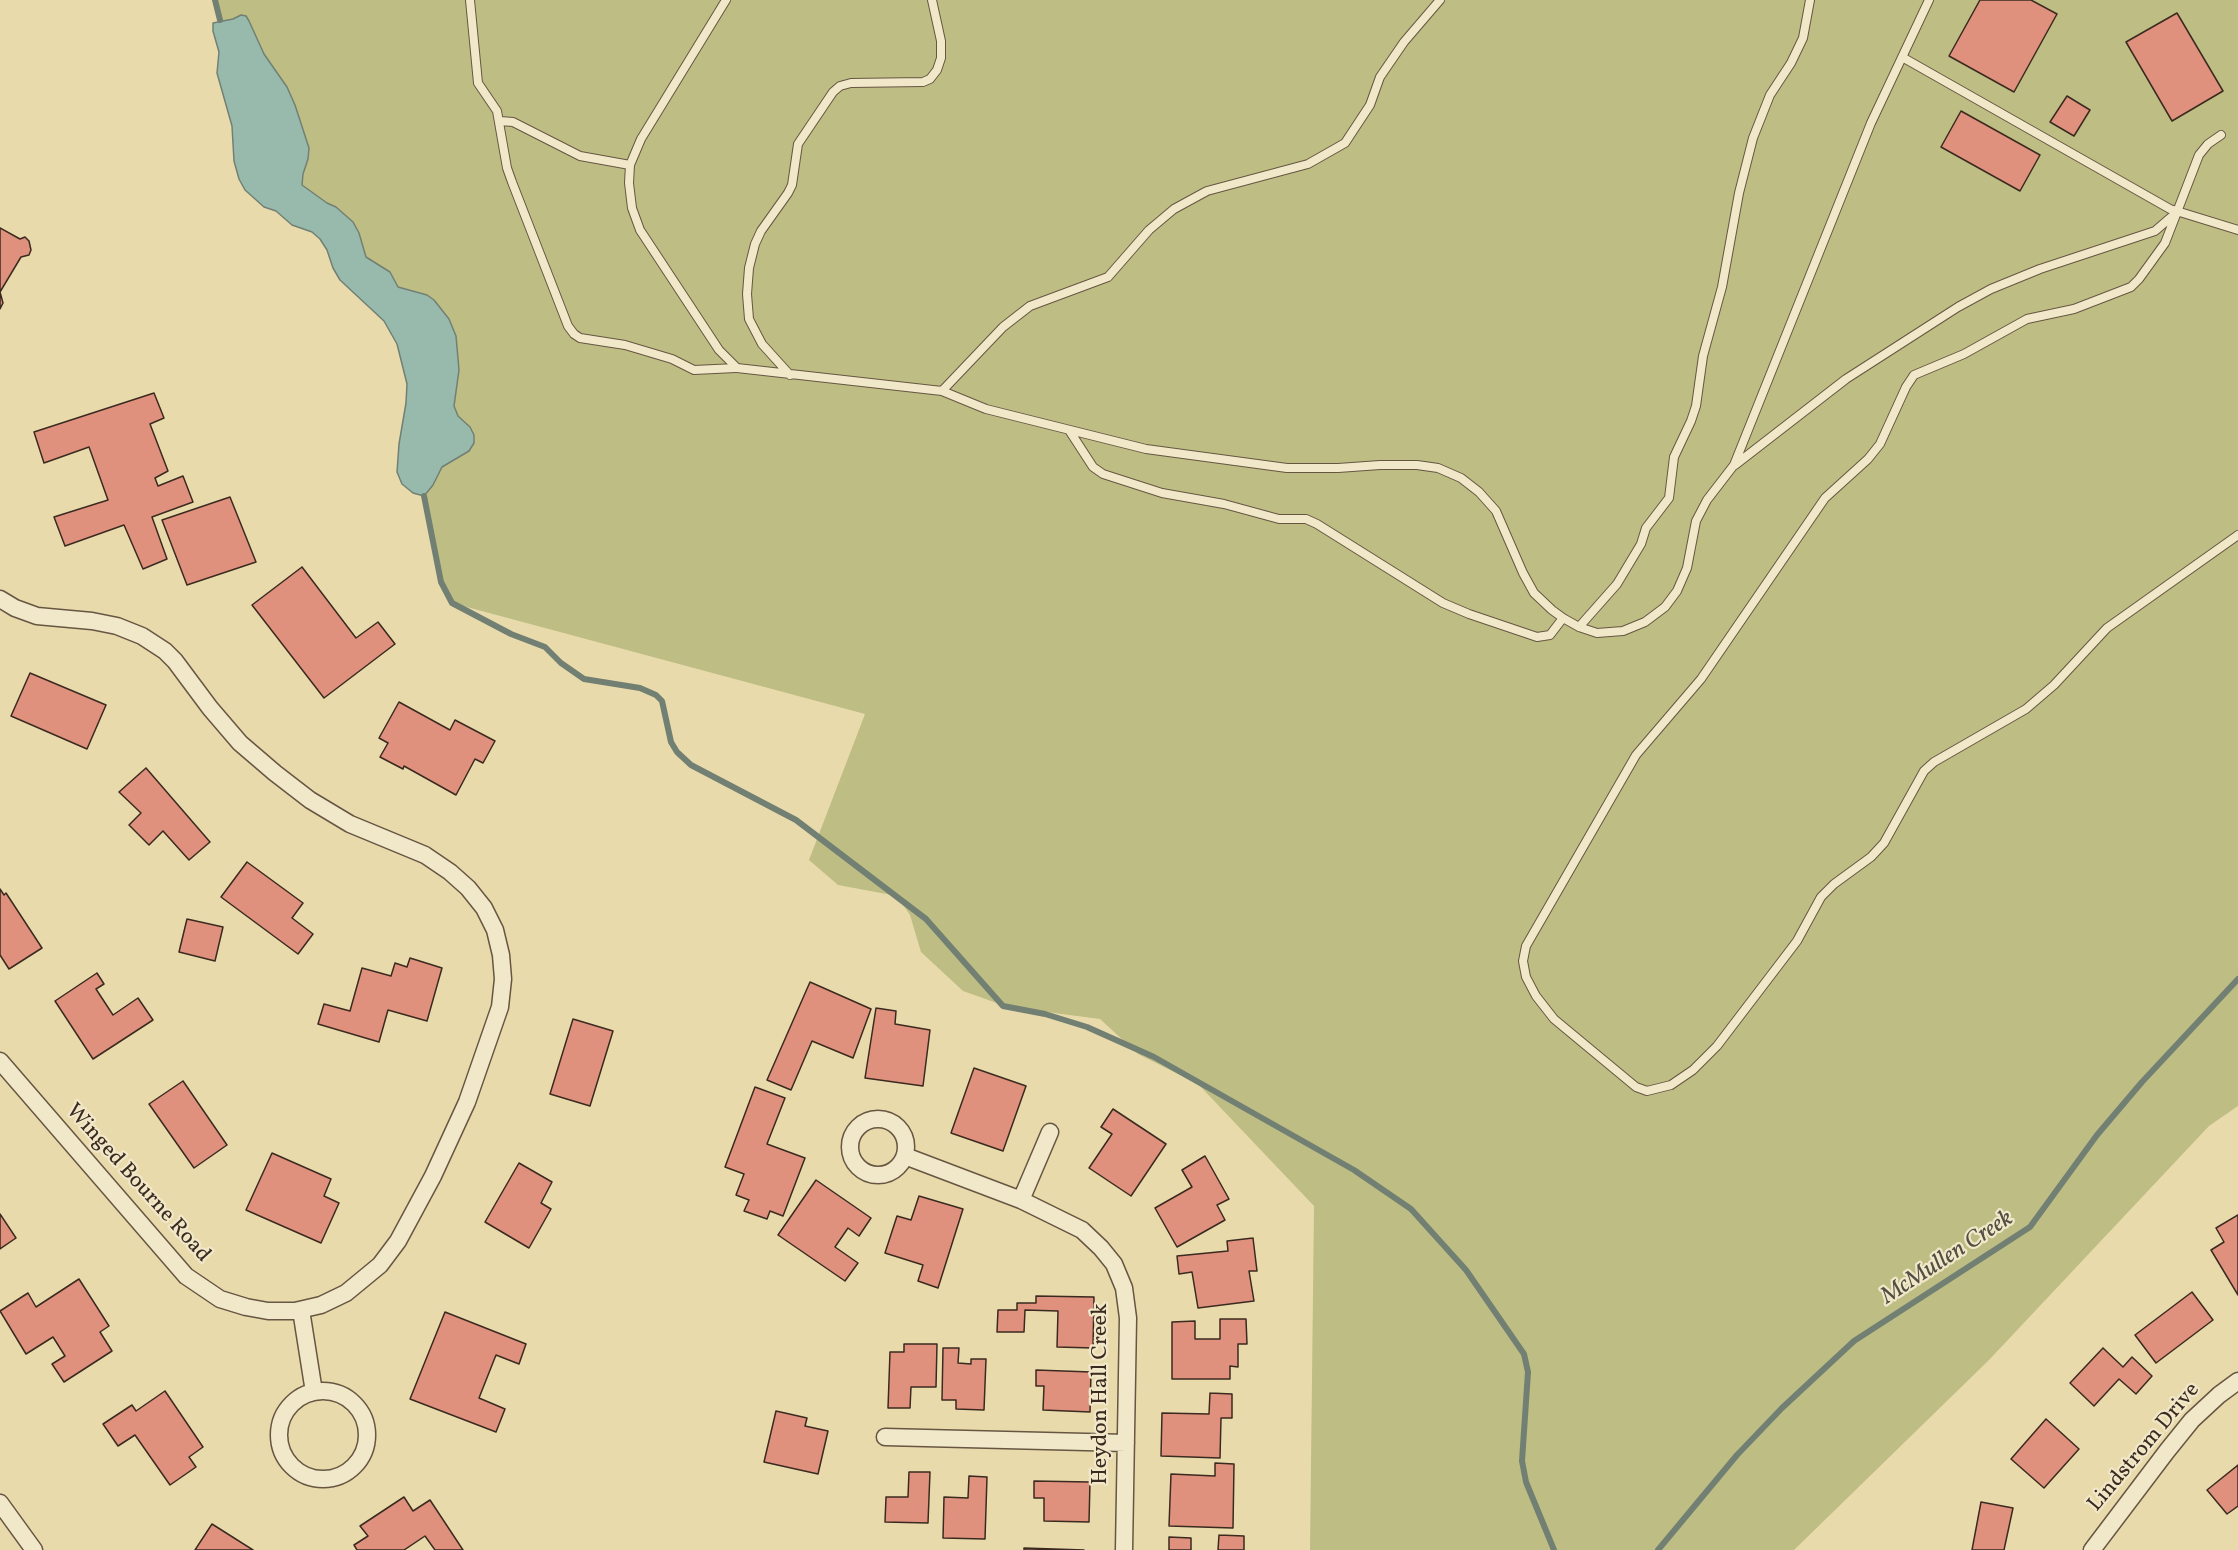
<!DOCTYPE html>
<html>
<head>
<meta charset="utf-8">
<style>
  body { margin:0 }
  canvas { display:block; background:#e9daac }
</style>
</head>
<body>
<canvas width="2238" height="1550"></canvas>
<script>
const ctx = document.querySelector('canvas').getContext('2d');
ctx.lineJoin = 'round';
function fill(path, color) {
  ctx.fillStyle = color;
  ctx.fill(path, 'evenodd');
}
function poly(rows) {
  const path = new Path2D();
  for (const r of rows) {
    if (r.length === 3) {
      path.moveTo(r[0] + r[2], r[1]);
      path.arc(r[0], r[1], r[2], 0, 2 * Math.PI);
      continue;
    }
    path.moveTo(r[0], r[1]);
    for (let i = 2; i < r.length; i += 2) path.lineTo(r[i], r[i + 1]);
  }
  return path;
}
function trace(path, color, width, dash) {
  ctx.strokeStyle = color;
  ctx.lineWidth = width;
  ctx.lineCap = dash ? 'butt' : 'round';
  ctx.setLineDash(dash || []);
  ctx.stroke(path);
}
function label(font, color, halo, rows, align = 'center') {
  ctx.font = font + ' Vollkorn,serif';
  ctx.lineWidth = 4.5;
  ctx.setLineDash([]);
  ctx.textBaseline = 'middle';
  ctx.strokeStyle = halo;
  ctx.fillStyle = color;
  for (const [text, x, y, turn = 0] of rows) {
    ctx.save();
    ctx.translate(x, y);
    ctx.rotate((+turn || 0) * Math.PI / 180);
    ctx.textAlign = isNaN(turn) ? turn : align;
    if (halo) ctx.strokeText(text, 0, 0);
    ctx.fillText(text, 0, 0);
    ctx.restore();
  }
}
fill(poly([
  [215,0,2238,0,2238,1106,2209,1126,1989,1360,1794,1550,1310,1550,1314,1206,1198,1084,1138,1054,1100,1019,1008,1007,963,991,921,952,910,915,897,896,838,885,809,860,865,714,452,603,440,575,424,496,405,471,423,357,315,217,220,20]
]), '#bebd84');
const water = poly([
  [241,15,246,16,249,21,264,54,287,87,295,105,309,148,308,159,303,174,302,185,327,203,336,207,353,222,359,233,366,257,390,272,398,287,427,295,434,300,449,319,456,336,459,370,454,406,458,416,470,427,474,435,474,443,469,451,442,467,433,485,424,496,413,493,402,484,397,472,399,444,406,403,407,384,397,344,384,321,340,280,333,268,327,250,320,239,312,232,292,225,276,211,264,207,245,190,239,179,234,161,232,126,217,73,219,52,213,31,213,23,233,19,241,15]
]);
fill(water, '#97baac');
trace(water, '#728074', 1.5);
trace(poly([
  [215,0,220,20],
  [424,496,441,582,452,603,511,634,545,647,561,663,584,679,640,688,656,695,662,701,671,742,677,752,691,765,796,820,926,919,1003,1006,1045,1014,1087,1027,1154,1057,1354,1170,1411,1209,1466,1270,1524,1354,1528,1372,1522,1461,1526,1482,1554,1550],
  [1658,1550,1737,1455,1782,1408,1854,1341,2030,1227,2097,1135,2142,1082,2238,979]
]), '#728074', 6);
const building = poly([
  [1980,0,2031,0,2057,14,2014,92,1949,56,1980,0],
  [2177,13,2223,91,2172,121,2126,42,2177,13],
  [2067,96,2090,110,2074,136,2050,122,2067,96],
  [1961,111,2040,155,2020,191,1941,147,1961,111],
  [0,228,20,239,25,237,29,241,31,250,29,255,21,257,0,292,3,303,0,309,0,228],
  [154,393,164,418,150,424,168,471,155,478,158,486,183,476,193,502,152,517,167,559,143,569,124,525,65,546,54,517,108,500,89,447,44,463,34,432,154,393],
  [230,497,256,562,187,585,162,520,230,497],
  [302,567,356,638,378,622,395,644,324,698,252,605,302,567],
  [30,673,106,705,87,749,11,716,30,673],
  [399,702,450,730,455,720,495,741,483,763,475,759,456,795,404,766,403,769,380,757,388,743,379,738,399,702],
  [146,768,210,842,189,860,163,831,149,845,129,825,141,813,119,792,146,768],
  [247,862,303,903,292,918,313,934,298,954,221,897,247,862],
  [0,889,4,895,6,893,42,948,9,969,0,955,0,889],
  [187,919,223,927,215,961,179,952,187,919],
  [410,958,442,968,427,1021,388,1010,379,1042,318,1024,324,1004,350,1011,362,968,391,976,395,963,407,967,410,958],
  [97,973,104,984,96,989,113,1015,138,998,153,1020,93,1059,55,1001,97,973],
  [810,982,871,1009,853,1058,812,1041,791,1090,767,1080,810,982],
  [876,1008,896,1011,895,1024,930,1030,923,1086,865,1078,876,1008],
  [573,1019,613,1031,590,1106,550,1094,573,1019],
  [974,1068,1026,1086,1003,1151,951,1133,974,1068],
  [183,1081,227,1145,194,1168,149,1104,183,1081],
  [755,1087,785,1098,767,1144,805,1158,783,1216,770,1211,767,1219,744,1211,749,1200,736,1195,744,1174,725,1167,755,1087],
  [1113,1109,1166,1144,1131,1196,1089,1168,1112,1134,1101,1127,1113,1109],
  [272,1153,331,1179,324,1196,339,1203,321,1243,246,1210,272,1153],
  [1205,1156,1229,1199,1217,1205,1225,1220,1177,1247,1155,1208,1192,1187,1182,1170,1205,1156],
  [519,1163,552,1182,541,1203,551,1209,529,1248,485,1222,519,1163],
  [816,1180,871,1218,859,1236,848,1228,835,1247,858,1263,845,1281,778,1235,816,1180],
  [919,1196,963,1209,938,1288,918,1281,923,1265,885,1253,897,1216,911,1220,919,1196],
  [0,1214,16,1238,0,1249,0,1214],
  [2238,1215,2238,1295,2211,1250,2224,1242,2216,1228,2238,1215],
  [1253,1238,1257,1271,1249,1271,1254,1301,1198,1308,1192,1272,1179,1274,1177,1256,1228,1251,1227,1241,1253,1238],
  [79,1279,109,1326,100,1332,112,1351,64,1382,52,1364,65,1356,53,1337,26,1354,0,1311,28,1293,36,1307,79,1279],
  [2192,1292,2213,1320,2156,1363,2135,1335,2192,1292],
  [1036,1296,1094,1297,1093,1348,1057,1347,1058,1311,1025,1310,1024,1332,997,1332,998,1310,1017,1310,1017,1303,1036,1303,1036,1296],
  [445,1312,526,1344,519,1364,496,1355,479,1398,505,1409,496,1432,410,1399,445,1312],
  [1220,1319,1246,1319,1247,1344,1238,1344,1238,1367,1230,1366,1230,1379,1172,1379,1172,1322,1195,1321,1195,1339,1220,1339,1220,1319],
  [904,1344,937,1344,936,1387,911,1387,910,1408,888,1408,890,1352,904,1352,904,1344],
  [943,1348,959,1348,958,1363,971,1364,971,1359,986,1359,984,1410,956,1409,956,1400,942,1400,943,1348],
  [2103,1348,2123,1367,2132,1357,2152,1376,2136,1394,2119,1379,2094,1406,2070,1383,2103,1348],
  [1036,1370,1091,1372,1090,1412,1043,1410,1044,1386,1036,1386,1036,1370],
  [165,1391,203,1447,189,1457,196,1467,170,1485,135,1435,118,1446,103,1424,132,1405,136,1411,165,1391],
  [1210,1393,1232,1394,1232,1418,1221,1418,1220,1458,1161,1456,1162,1413,1209,1414,1210,1393],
  [776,1411,807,1418,805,1426,828,1431,818,1474,764,1462,776,1411],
  [2046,1419,2079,1449,2044,1488,2011,1459,2046,1419],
  [1215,1463,1234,1464,1233,1528,1169,1526,1171,1474,1215,1476,1215,1463],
  [2238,1465,2238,1506,2227,1514,2207,1490,2238,1465],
  [909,1472,930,1472,928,1523,885,1522,886,1497,908,1497,909,1472],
  [969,1476,987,1477,985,1539,943,1538,944,1497,968,1498,969,1476],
  [1034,1481,1090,1482,1089,1522,1044,1521,1044,1498,1034,1498,1034,1481],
  [404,1497,413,1511,430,1500,463,1550,435,1550,425,1536,404,1550,357,1550,354,1545,368,1536,360,1526,404,1497],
  [1981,1502,2013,1508,2004,1550,1972,1550,1981,1502],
  [212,1524,253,1550,195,1550,212,1524],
  [1219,1535,1244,1536,1244,1550,1218,1550,1219,1535],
  [1169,1537,1191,1538,1191,1550,1169,1550,1169,1537],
  [1024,1548,1084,1550,1024,1550,1024,1548]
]);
fill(building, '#df917d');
trace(building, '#3b2a1f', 1.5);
const service = poly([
  [470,0,478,83,497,111,507,168,512,182,568,326,574,334,580,338,625,345,672,359,694,370,736,368],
  [726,0,641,139,630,165,629,183,632,208,640,230,719,350,737,368,942,391,986,409,1146,449,1287,468,1338,468,1380,465,1417,465,1438,468,1461,478,1479,492,1496,511,1523,573,1534,593,1552,610,1563,618,1579,627,1597,633,1623,631,1645,622,1665,607,1677,591,1687,568,1696,521,1707,500,1734,465,1871,123,1929,0],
  [1902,57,2170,209,2238,230],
  [500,121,513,122,580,156,630,165],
  [2177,212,2165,243,2139,279,2131,287,2074,309,2027,319,1964,354,1914,375,1906,387,1880,444,1868,459,1825,498,1701,679,1636,755,1526,946,1523,961,1526,977,1536,996,1554,1019,1636,1087,1647,1091,1671,1085,1693,1070,1717,1046,1797,941,1821,897,1834,884,1871,857,1884,843,1924,771,1934,762,2026,709,2054,685,2107,628,2238,535],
  [790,375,762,344,749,319,747,294,749,268,755,244,761,231,788,193,792,185,798,144,833,92,840,86,851,83,923,82,930,79,937,70,941,58,941,41,932,0],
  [942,391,1003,327,1030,306,1108,277,1149,230,1174,209,1207,191,1308,164,1345,143,1370,105,1380,77,1404,42,1440,0],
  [1069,430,1093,467,1103,474,1162,493,1224,504,1279,519,1306,519,1317,524,1443,603,1469,614,1537,637,1550,635,1563,618],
  [1735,465,1846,379,1958,307,1991,289,2040,269,2155,231,2177,212,2199,155,2208,144,2221,135],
  [1579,627,1617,584,1641,544,1646,528,1669,498,1674,457,1691,421,1696,406,1703,356,1722,287,1739,193,1753,138,1770,95,1791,63,1803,38,1810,0]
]);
const minor = poly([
  [0,599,15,608,37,616,92,621,117,626,142,636,165,651,175,661,210,708,240,743,275,773,310,800,350,824,425,855,450,872,468,888,484,908,495,930,501,955,503,979,500,1007,467,1102,433,1176,398,1241,380,1265,346,1293,321,1305,295,1311,268,1311,246,1307,220,1299,186,1276,0,1061],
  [878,1147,28],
  [905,1156,1021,1200,1082,1230,1101,1248,1114,1264,1124,1288,1128,1318,1124,1550],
  [1021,1200,1050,1132],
  [301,1310,314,1392],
  [323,1435,44],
  [885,1437,1126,1443],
  [0,1503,34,1550],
  [2092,1550,2167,1451,2192,1420,2219,1395,2238,1381]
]);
trace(service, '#665642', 10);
trace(minor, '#665642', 19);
trace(service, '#f1e7c9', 8);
trace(minor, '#f1e7c9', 16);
label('22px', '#3b2a1f', '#f1e7c9', [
  ["Winged Bourne Road",137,1184,48],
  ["Heydon Hall Creek",1102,1394,-90],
  ["Lindstrom Drive",2145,1448,-50]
]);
label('italic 24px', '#524e42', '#f1e7c9', [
  ["McMullen Creek",1948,1259,-33]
]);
</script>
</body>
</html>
